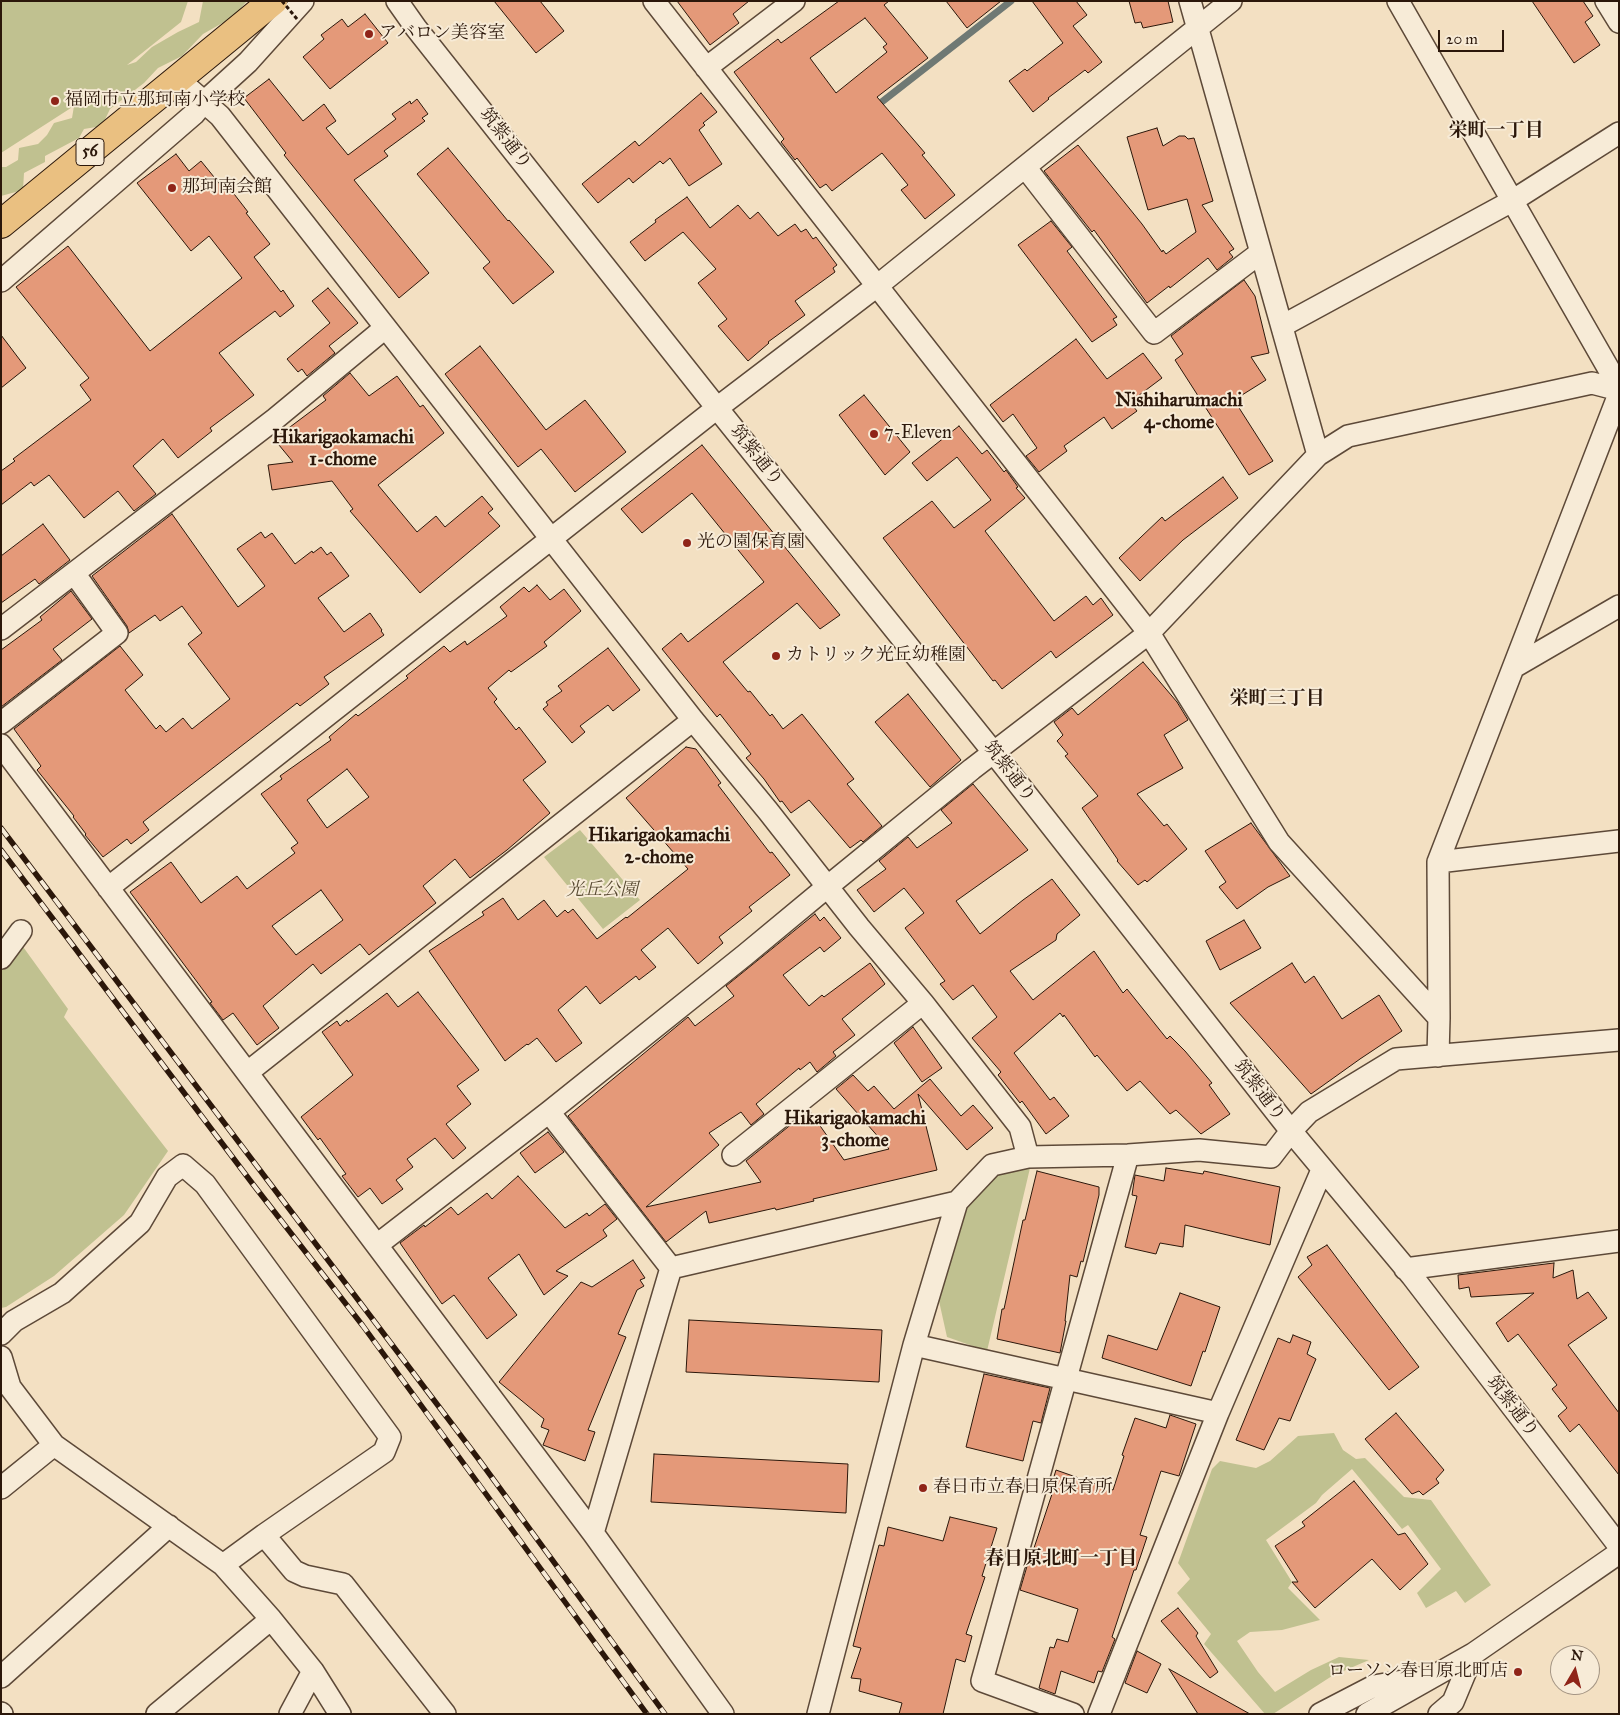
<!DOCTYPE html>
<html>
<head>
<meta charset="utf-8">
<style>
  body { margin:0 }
  #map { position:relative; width:1620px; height:1715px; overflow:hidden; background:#f3e0c2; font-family:"IM FELL Great Primer",serif }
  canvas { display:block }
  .frame { position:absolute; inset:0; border:2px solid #2b170a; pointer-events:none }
  .north { position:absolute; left:1550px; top:1645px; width:50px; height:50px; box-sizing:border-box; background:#f7ebd7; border:1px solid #a59685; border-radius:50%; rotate:8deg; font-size:14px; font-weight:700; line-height:20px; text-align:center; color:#2b170a }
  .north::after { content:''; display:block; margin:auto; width:18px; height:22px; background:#8f2418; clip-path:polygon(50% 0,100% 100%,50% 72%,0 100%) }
  .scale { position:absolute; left:1438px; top:30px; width:66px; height:22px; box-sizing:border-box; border:2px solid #2b170a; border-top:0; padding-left:6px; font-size:15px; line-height:18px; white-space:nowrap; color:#2b170a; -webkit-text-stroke:4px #f7ebd7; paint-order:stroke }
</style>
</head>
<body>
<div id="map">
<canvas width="1620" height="1715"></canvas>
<div class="frame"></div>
<div class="north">N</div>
<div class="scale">20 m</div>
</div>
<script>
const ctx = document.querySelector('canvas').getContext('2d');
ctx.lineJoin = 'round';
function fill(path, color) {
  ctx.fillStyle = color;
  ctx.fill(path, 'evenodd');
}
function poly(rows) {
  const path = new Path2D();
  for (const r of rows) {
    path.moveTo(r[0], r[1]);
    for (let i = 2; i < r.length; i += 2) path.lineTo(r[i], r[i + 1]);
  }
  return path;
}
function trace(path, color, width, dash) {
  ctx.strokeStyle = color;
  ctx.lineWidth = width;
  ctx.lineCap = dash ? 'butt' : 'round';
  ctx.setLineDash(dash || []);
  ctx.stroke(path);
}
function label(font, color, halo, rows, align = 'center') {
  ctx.font = font + ' "IM FELL Great Primer","Noto Serif JP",serif';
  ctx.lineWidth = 4;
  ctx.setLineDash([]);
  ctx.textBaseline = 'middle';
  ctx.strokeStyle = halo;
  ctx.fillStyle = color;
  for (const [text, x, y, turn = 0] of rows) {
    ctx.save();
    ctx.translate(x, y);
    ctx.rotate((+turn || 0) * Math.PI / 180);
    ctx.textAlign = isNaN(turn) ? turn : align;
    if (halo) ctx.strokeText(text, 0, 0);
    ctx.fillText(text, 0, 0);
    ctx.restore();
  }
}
fill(poly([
  [1,1,188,1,181,22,127,65,136,62,152,47,178,32,199,22,203,1,247,1,233,17,203,34,182,56,158,68,144,83,110,109,102,126,84,129,79,138,45,156,45,162,24,173,23,190,1,196,1,167,6,167,18,160,19,148,38,144,47,135,54,123,72,118,74,106,1,153],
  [580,830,640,900,603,929,544,857],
  [21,944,68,1009,64,1017,168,1151,124,1215,54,1276,6,1307,1,1308,1,969],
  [1030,1168,987,1351,947,1337,937,1292,961,1205,992,1174],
  [1334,1433,1343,1450,1356,1459,1365,1458,1404,1497,1431,1500,1491,1585,1465,1603,1456,1591,1426,1608,1417,1593,1441,1569,1408,1525,1402,1529,1352,1469,1322,1495,1316,1503,1266,1540,1292,1582,1288,1588,1320,1620,1282,1630,1250,1632,1237,1641,1258,1672,1275,1692,1311,1670,1339,1657,1369,1660,1332,1676,1273,1714,1265,1714,1204,1644,1211,1634,1177,1593,1190,1579,1178,1563,1212,1469,1220,1461,1256,1468,1270,1461,1298,1436]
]), '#c0c190');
trace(poly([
  [874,108,1011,1]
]), '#6f7974', 7);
const building = poly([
  [494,1,540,1,564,31,536,53,494,1],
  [677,1,749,1,733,14,739,23,710,45,677,1],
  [839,1,889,1,884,5,928,58,877,97,925,153,922,155,955,195,925,219,901,190,908,185,882,153,832,191,826,184,820,188,797,158,795,160,781,142,784,139,734,72,778,39,781,43,839,1],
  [865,18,887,44,883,47,887,52,836,93,810,58,865,18],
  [946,1,1001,1,967,28,946,1],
  [1032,1,1076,1,1087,15,1073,26,1102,62,1088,73,1085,70,1048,98,1049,99,1033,112,1009,81,1025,69,1027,71,1063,43,1032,1],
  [1129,1,1168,1,1173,22,1143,28,1141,22,1135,23,1129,1],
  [1532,1,1583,1,1593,16,1585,22,1600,45,1574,63,1532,1],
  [365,14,388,43,330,89,303,57,324,39,321,35,342,19,348,27,365,14],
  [269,79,303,121,324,104,336,121,326,128,348,155,396,119,392,114,410,101,411,104,417,99,428,114,422,118,425,121,384,151,388,156,354,180,429,273,399,298,284,155,286,153,244,98,269,79],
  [701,93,717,112,703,123,705,125,699,130,722,164,689,186,670,158,663,164,660,161,633,183,629,178,598,203,582,184,635,141,639,146,701,93],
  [1157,128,1163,146,1179,136,1185,136,1188,139,1194,138,1213,201,1202,205,1234,249,1229,252,1233,257,1217,270,1208,258,1170,288,1169,286,1147,303,1094,230,1092,232,1044,171,1078,145,1142,224,1162,252,1163,250,1166,254,1196,232,1187,199,1148,210,1127,137,1157,128],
  [448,148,508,221,509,220,554,272,513,304,483,268,490,262,417,174,448,148],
  [176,154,189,171,201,161,227,193,231,190,248,212,246,213,270,244,254,257,281,292,283,290,294,306,280,317,275,311,219,353,254,395,210,428,212,431,178,458,163,439,133,466,156,494,134,511,118,491,84,518,49,475,34,486,31,482,1,505,1,471,15,461,13,459,91,400,80,385,89,378,16,287,68,246,150,351,242,278,209,236,191,251,137,183,176,154],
  [687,197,710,228,738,205,750,219,758,212,778,236,795,224,801,232,806,229,813,239,816,237,837,265,833,268,835,272,795,301,805,315,768,342,769,343,748,361,718,326,727,319,698,283,716,269,683,232,645,261,630,242,656,222,655,220,687,197],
  [1051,221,1072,247,1067,251,1117,317,1113,319,1117,325,1092,342,1018,245,1051,221],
  [1244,280,1255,296,1269,353,1251,357,1266,380,1234,400,1273,461,1249,475,1175,360,1183,354,1171,336,1244,280],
  [328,288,358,323,329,346,335,353,307,376,302,369,298,372,287,359,330,323,312,301,328,288],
  [1,335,26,368,1,388,1,335],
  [1076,339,1107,379,1143,353,1162,378,1130,402,1137,411,1112,429,1104,417,1064,446,1067,451,1039,472,1026,456,1037,448,1013,414,1003,422,990,405,1076,339],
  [480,346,546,430,585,400,626,452,575,492,541,449,518,467,445,374,480,346],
  [350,373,369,396,397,376,420,407,423,405,444,433,378,485,417,532,436,516,445,527,482,496,493,509,488,513,500,526,420,593,350,511,353,509,332,481,272,490,268,465,293,462,274,439,326,400,323,396,350,373],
  [864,395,910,452,885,475,839,415,864,395],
  [959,426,982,454,987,450,1004,472,1006,470,1018,487,1016,488,1025,498,985,531,1054,621,1086,596,1093,605,1101,598,1113,615,1056,658,1051,651,1002,689,995,680,993,681,883,538,932,501,954,528,991,500,957,457,927,481,912,463,959,426],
  [702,445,840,615,820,629,797,603,723,662,748,692,750,691,770,716,772,714,783,729,802,714,854,779,847,784,882,826,863,842,861,840,850,848,809,800,791,813,782,801,780,802,764,779,746,758,751,754,738,737,720,714,717,717,662,649,681,633,688,642,764,582,692,493,642,533,621,509,702,445],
  [1223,477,1238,498,1183,540,1140,581,1119,558,1162,517,1165,521,1223,477],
  [172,514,238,607,265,586,237,549,261,532,265,538,272,533,295,564,312,551,313,553,321,547,327,555,331,552,349,576,318,598,344,632,370,613,382,630,381,631,384,635,324,677,329,684,300,706,297,703,143,822,149,830,131,844,127,839,103,857,85,835,86,834,73,817,74,816,37,770,41,766,14,729,120,646,143,675,125,690,156,729,160,725,166,732,183,718,192,729,230,699,188,644,202,633,182,606,160,621,155,615,129,633,127,626,92,576,172,514],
  [43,524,70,560,39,584,35,579,1,603,1,556,43,524],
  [537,585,550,600,564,589,581,611,544,642,547,646,511,672,509,670,488,688,497,699,494,702,516,730,519,727,546,762,523,780,550,813,507,850,470,878,455,859,423,886,436,903,369,955,360,944,321,974,313,964,263,1006,279,1028,257,1045,233,1013,223,1020,210,1003,212,1002,130,892,171,862,201,903,237,876,247,889,295,853,291,848,298,843,261,794,282,779,280,776,331,740,329,737,356,714,358,716,408,678,406,676,444,646,450,652,465,641,467,645,507,616,500,607,524,587,529,592,537,585],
  [347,769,369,797,327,828,307,800,347,769],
  [321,890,343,920,296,955,272,926,321,890],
  [71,591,92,619,53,649,62,660,1,707,1,650,42,620,40,617,71,591],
  [608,648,640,690,613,711,608,705,580,726,585,732,572,743,543,709,548,705,546,702,562,691,558,686,608,648],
  [1143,662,1177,702,1188,720,1164,735,1183,768,1137,794,1164,826,1167,824,1187,849,1147,882,1145,880,1138,885,1117,861,1118,860,1082,808,1098,796,1065,756,1068,754,1057,741,1063,735,1054,722,1072,708,1078,715,1143,662],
  [908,694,961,760,930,787,875,722,908,694],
  [686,747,696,749,721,783,718,785,770,853,772,852,790,875,749,907,752,911,719,937,723,943,698,964,668,928,641,950,656,967,639,980,636,976,600,1004,586,986,558,1010,582,1043,556,1062,537,1038,528,1045,527,1044,505,1061,429,951,484,915,482,912,503,898,518,920,544,900,557,917,565,910,568,913,573,909,597,939,626,917,627,918,688,869,626,798,686,747],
  [973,784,1028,850,956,901,980,934,1023,900,1052,879,1080,915,1057,934,1056,940,1010,971,1033,1000,1094,951,1123,993,1127,989,1167,1039,1170,1036,1185,1051,1212,1083,1209,1085,1230,1114,1201,1134,1176,1110,1170,1114,1140,1081,1127,1091,1097,1055,1095,1057,1064,1015,1063,1017,1060,1013,1014,1053,1050,1100,1054,1097,1069,1116,1046,1134,1022,1101,1020,1103,998,1075,1001,1072,972,1038,997,1017,973,985,953,1000,940,984,945,981,905,928,924,913,904,888,874,912,857,890,886,869,879,861,908,837,917,848,952,823,941,810,973,784],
  [1251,823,1290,876,1268,887,1237,909,1219,887,1226,882,1205,851,1251,823],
  [815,914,820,921,824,917,841,938,824,952,820,947,783,975,809,1006,822,995,824,997,870,963,885,984,842,1019,855,1035,833,1052,836,1056,817,1072,810,1062,800,1070,799,1068,756,1104,764,1114,751,1125,741,1112,709,1133,719,1145,646,1207,761,1182,746,1161,809,1110,844,1160,889,1149,836,1089,853,1075,868,1091,874,1086,894,1109,930,1079,961,1116,973,1105,993,1128,967,1150,918,1094,937,1170,813,1199,814,1201,776,1210,775,1208,709,1223,706,1211,666,1242,568,1116,688,1017,695,1026,734,996,726,986,815,914],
  [1244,920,1261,948,1220,970,1206,941,1244,920],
  [1292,963,1305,983,1314,976,1342,1019,1379,995,1402,1031,1360,1059,1311,1094,1230,1003,1292,963],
  [418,992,479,1070,457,1086,471,1104,446,1124,466,1148,453,1159,435,1138,407,1159,413,1167,396,1180,403,1189,382,1204,370,1188,358,1197,342,1176,346,1174,320,1138,318,1140,301,1117,353,1075,322,1032,337,1021,340,1026,347,1020,348,1022,387,993,398,1007,418,992],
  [913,1027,942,1068,922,1082,894,1043,913,1027],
  [548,1132,564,1152,535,1173,520,1153,548,1132],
  [1166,1168,1203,1174,1204,1171,1280,1187,1270,1245,1185,1225,1183,1247,1160,1243,1156,1254,1125,1247,1137,1196,1132,1195,1135,1175,1164,1181,1166,1168],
  [1037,1171,1099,1187,1099,1195,1083,1262,1081,1261,1077,1277,1070,1275,1065,1321,1066,1321,1060,1353,997,1339,1002,1309,1004,1309,1023,1220,1025,1220,1037,1171],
  [518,1176,565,1228,587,1213,589,1216,605,1204,617,1219,603,1230,607,1236,556,1271,568,1276,544,1295,519,1254,488,1278,517,1315,487,1339,454,1295,442,1304,400,1243,424,1225,425,1227,451,1207,458,1215,487,1193,492,1199,518,1176],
  [1327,1245,1419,1367,1389,1390,1298,1277,1312,1265,1307,1257,1327,1245],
  [633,1260,645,1278,640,1280,644,1286,637,1290,618,1334,626,1337,588,1430,595,1432,585,1461,543,1445,549,1430,541,1427,544,1419,499,1382,581,1282,592,1287,633,1260],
  [1554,1263,1553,1278,1573,1270,1577,1299,1588,1292,1607,1318,1568,1345,1619,1413,1619,1475,1579,1424,1570,1432,1558,1416,1567,1408,1552,1389,1557,1385,1518,1334,1508,1342,1496,1323,1534,1293,1471,1297,1469,1287,1459,1289,1458,1275,1554,1263],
  [1180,1293,1220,1307,1205,1352,1203,1351,1191,1386,1102,1358,1108,1335,1157,1350,1180,1293],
  [689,1320,882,1330,879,1382,686,1372,689,1320],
  [1293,1335,1311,1342,1307,1354,1316,1359,1290,1421,1279,1418,1264,1450,1236,1440,1278,1338,1290,1343,1293,1335],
  [984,1374,1050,1388,1041,1423,1033,1421,1023,1461,966,1447,984,1374],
  [1396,1413,1444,1470,1436,1479,1439,1483,1423,1495,1419,1491,1412,1494,1365,1439,1396,1413],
  [1170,1415,1196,1424,1179,1476,1161,1471,1140,1535,1147,1537,1136,1570,1134,1570,1112,1637,1115,1639,1102,1672,1098,1671,1094,1683,1061,1671,1055,1694,1039,1688,1050,1647,1054,1648,1057,1639,1068,1642,1078,1609,1020,1590,1030,1556,1031,1557,1052,1494,1049,1493,1056,1470,1113,1490,1124,1456,1122,1455,1135,1418,1166,1428,1170,1415],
  [654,1454,848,1464,846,1513,651,1502,654,1454],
  [1354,1481,1398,1535,1405,1533,1428,1564,1400,1590,1372,1559,1315,1608,1292,1582,1298,1582,1275,1546,1305,1526,1302,1522,1354,1481],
  [950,1517,997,1528,982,1576,985,1577,966,1634,972,1636,965,1662,956,1659,943,1714,899,1714,902,1703,859,1691,861,1679,851,1678,861,1648,853,1646,879,1545,884,1546,888,1527,943,1541,950,1517],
  [1178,1608,1198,1633,1196,1636,1218,1672,1210,1678,1161,1621,1178,1608],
  [1137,1651,1161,1664,1147,1693,1125,1683,1137,1651],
  [1169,1669,1250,1714,1198,1714,1169,1669]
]);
fill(building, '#e49979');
trace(building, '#2b170a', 1);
const minor = poly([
  [397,1,416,28,717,408,994,753,1291,1131,1412,1276,1619,1546],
  [654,1,1149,633,1279,842,1439,1018,1438,1056],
  [1190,1,1318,455],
  [1398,1,1619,387],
  [1606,1,1619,22],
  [706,68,794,1],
  [178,79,220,116,693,720,768,811,859,927,923,1003,1020,1127,1028,1157],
  [1025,167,1154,333,1260,253],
  [1,281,194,114,204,102,248,62,303,1],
  [1282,326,1512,201,1619,133],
  [1,629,275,419,385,328],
  [1514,667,1619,606],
  [1,723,117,633,74,573],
  [1,745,593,1533,723,1714],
  [1438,862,1619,841],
  [108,888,717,408,877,286,1231,1],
  [1,958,21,931],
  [1439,1018,1438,862,1619,394],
  [248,1072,693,720],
  [549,1112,671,1268],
  [733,1155,923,1003],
  [377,1245,549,1112,745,955,827,887,972,769,1149,633,1318,455,1348,436,1592,383,1619,390],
  [1405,1269,1619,1241],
  [1,1334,14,1321,62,1293,140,1223,167,1177,183,1165,205,1184,390,1437,384,1452,264,1535],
  [914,1345,1218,1413],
  [1,1357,10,1387,54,1445,223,1565,271,1619,313,1671,340,1714],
  [1,1488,54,1445],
  [593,1533,671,1268,957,1202],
  [223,1565,264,1535,294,1571,305,1576,343,1584,445,1714],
  [1,1677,169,1526],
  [1,1713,2,1714],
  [157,1714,271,1619],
  [290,1714,313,1671],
  [818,1714,914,1345,957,1202,992,1165,1028,1157,1128,1155,1199,1150,1271,1157,1291,1131,1309,1112,1396,1059,1619,1040],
  [1073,1714,982,1681,1128,1155],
  [1099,1714,1218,1413,1322,1170],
  [1320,1714,1374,1686,1420,1678],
  [1367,1714,1473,1654,1619,1553],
  [1439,1714,1453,1702,1473,1654]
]);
const major = poly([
  [1,224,273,1]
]);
trace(minor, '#5d4938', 24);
trace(major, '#2b170a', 30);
trace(minor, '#f7ebd7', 21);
trace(major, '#eac081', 28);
const rail = poly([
  [1,828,477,1457,665,1714],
  [1,850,252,1183,363,1326,647,1714]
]);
trace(rail, '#2b170a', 5.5);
trace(rail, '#f7ebd7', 4, [11]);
trace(poly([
  [282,1,297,19]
]), '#2b170a', 3, [4, 2.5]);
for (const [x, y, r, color] of [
  [369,34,5,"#8f2418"],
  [55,101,5,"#8f2418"],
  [172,188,5,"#8f2418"],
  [874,434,5,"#8f2418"],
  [687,543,5,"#8f2418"],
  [776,656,5,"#8f2418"],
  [923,1488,5,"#8f2418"],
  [1518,1672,5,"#8f2418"]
]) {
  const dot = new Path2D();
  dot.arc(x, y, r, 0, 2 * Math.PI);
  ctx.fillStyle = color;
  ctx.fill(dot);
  trace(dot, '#f7ebd7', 2);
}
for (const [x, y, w] of [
  [90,152,28]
]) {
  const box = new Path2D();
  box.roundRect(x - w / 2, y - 13.5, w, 27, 4);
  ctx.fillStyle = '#f7ebd7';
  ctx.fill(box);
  trace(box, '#2b170a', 1);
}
label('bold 16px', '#2b170a', null, [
  ["56",90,152]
]);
label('18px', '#2b170a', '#f7ebd7', [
  ["アバロン美容室",379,34],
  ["福岡市立那珂南小学校",65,101],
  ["那珂南会館",182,188],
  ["7-Eleven",884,434],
  ["光の園保育園",697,543],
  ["カトリック光丘幼稚園",786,656],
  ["春日市立春日原保育所",933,1488],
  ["ローソン春日原北町店",1508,1672,"right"]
], 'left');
label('18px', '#2b170a', '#f7ebd7', [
  ["筑紫通り",505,139,52],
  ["筑紫通り",756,456,51],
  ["筑紫通り",1009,772,52],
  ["筑紫通り",1259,1091,52],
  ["筑紫通り",1512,1407,52]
]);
label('italic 18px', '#584a32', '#f7ebd7', [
  ["光丘公園",602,891]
]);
label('bold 19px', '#2b170a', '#f7ebd7', [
  ["栄町一丁目",1496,131],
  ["Nishiharumachi",1179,401],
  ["4-chome",1179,423],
  ["Hikarigaokamachi",343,438],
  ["1-chome",343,460],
  ["栄町三丁目",1277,699],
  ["Hikarigaokamachi",659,836],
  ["2-chome",659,858],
  ["Hikarigaokamachi",855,1119],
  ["3-chome",855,1141],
  ["春日原北町一丁目",1061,1559]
]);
</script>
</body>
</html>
